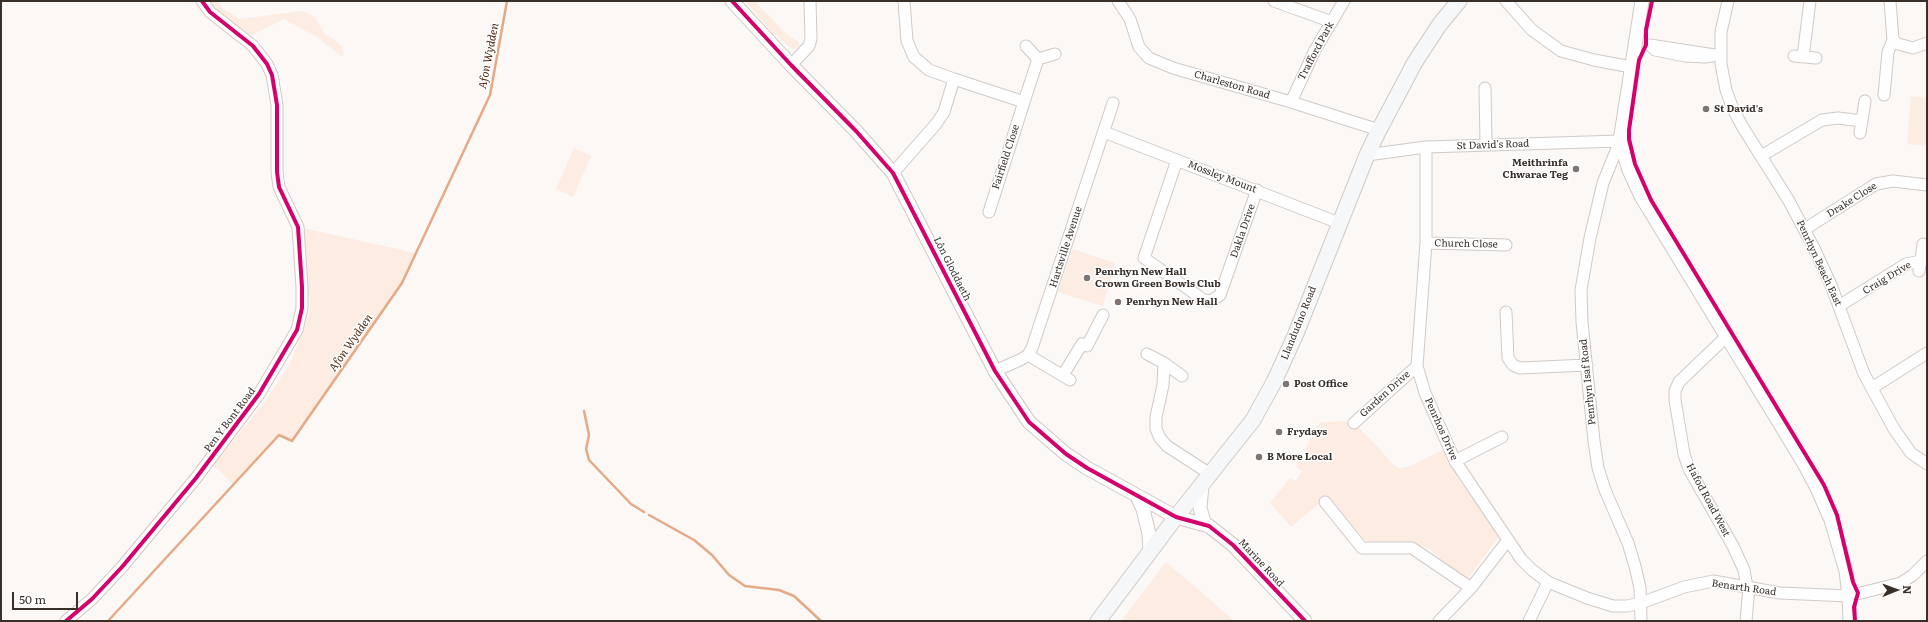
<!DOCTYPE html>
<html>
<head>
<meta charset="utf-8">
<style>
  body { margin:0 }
  #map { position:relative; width:1928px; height:622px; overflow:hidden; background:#fbf8f6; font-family:Literata,serif }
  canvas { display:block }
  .frame { position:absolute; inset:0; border:2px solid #392f29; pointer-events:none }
  .north { position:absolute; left:1876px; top:570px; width:40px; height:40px; -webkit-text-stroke:3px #fff; paint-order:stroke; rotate:89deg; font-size:11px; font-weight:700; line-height:16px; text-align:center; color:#392f29 }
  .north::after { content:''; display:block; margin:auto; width:14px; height:18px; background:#392f29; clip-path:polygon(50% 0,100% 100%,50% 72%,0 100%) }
  .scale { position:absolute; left:12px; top:592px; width:66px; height:18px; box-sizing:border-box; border:2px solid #392f29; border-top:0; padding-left:5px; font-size:12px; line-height:14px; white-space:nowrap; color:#392f29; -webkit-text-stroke:3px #fff; paint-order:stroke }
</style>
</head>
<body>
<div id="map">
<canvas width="1928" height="622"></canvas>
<div class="frame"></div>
<div class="north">N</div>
<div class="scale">50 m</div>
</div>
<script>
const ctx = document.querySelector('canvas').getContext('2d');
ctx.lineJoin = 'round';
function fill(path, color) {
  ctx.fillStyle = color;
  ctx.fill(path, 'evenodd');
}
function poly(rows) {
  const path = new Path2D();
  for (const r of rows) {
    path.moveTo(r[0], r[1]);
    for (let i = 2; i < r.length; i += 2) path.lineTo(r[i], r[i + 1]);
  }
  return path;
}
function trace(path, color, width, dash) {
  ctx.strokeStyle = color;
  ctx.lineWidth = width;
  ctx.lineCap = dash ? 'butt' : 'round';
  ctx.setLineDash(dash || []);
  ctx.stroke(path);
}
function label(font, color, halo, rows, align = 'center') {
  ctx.font = font + ' Literata,serif';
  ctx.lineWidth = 3;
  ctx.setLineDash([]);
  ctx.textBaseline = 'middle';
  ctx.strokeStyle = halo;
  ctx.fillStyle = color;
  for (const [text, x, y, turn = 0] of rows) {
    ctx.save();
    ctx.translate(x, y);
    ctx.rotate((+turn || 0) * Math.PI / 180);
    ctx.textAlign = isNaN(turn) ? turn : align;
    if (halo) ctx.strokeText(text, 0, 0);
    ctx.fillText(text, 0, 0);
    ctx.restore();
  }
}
fill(poly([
  [207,1,217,1,222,8,240,19,302,11,315,17,325,35,334,39,342,47,344,55,341,56,317,37,284,19,248,37,223,19],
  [745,1,755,1,785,33,798,42,800,45,798,48,793,49,787,45,768,28],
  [1911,96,1927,98,1927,146,1907,144],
  [574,148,591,156,573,197,556,189],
  [298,227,416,253,402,283,292,441,279,435,233,484,213,465,264,403,289,365,305,327,310,309,306,245,299,242],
  [1073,249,1115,263,1103,306,1058,292],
  [1351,420,1379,448,1391,463,1399,468,1411,466,1443,450,1459,480,1498,535,1497,539,1469,577,1466,578,1458,576,1432,551,1421,545,1408,542,1371,544,1365,540,1326,498,1291,527,1270,503,1290,478,1296,481,1302,471,1296,467,1319,423],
  [1166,562,1206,596,1234,621,1121,621]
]), '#fdece2');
trace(poly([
  [584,411,589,435,586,449,589,460,631,504,644,512],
  [649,515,694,540,712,555,729,575,745,586,779,590,794,596,821,621],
  [108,621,279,435,292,441,402,283,490,95,507,1]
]), '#e5aa85', 2.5);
const minor = poly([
  [904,1,907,41,914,57,929,70,954,79],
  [1118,1,1130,19,1139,47,1149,58,1173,68,1291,102,1379,130],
  [1274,1,1332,22],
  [1506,1,1532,30,1561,51,1594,60,1631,67],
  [1728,1,1721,32,1721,64,1726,90,1733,109,1742,126,1789,201,1814,248,1831,285,1864,374,1894,429,1911,453,1927,464],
  [1890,1,1893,40,1898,44,1913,48,1927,43],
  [1712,56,1705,57,1685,56,1655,50,1650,45,1721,56],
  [1794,56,1816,58],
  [1803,57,1810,1],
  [1038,59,1055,54],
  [791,65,809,46,811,39,810,1],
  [1485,88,1486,144],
  [1884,95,1888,52,1893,40],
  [1291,102,1315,50,1344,1],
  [1104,132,1339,223],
  [1860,133,1865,101],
  [1426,147,1426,243,1417,366,1425,393,1455,461,1521,559,1532,570,1548,582,1587,598,1613,606,1627,606,1641,603,1684,587,1713,581,1780,593,1849,596,1901,583,1913,575,1927,561],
  [1367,155,1426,147,1620,141,1603,183,1590,238,1581,290,1582,322,1594,441,1598,468,1605,490,1628,543,1635,566,1640,588,1641,621],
  [1761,156,1822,120,1838,118,1862,121],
  [1177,160,1144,258,1204,300,1211,301,1220,295,1257,190],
  [893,173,936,124,944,112,954,79,1024,102,1038,59,1026,46],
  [989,212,1024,102],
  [1805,229,1876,184,1893,181,1927,185],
  [1426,243,1506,245],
  [1919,271,1921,261],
  [1839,306,1906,264,1921,261,1923,244],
  [1506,312,1508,358,1513,365,1520,368,1587,365],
  [1727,336,1679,382,1675,391,1675,400,1684,454,1689,469,1733,546,1744,570,1747,587],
  [1147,354,1164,363,1163,385,1156,417,1156,429,1160,438,1167,446,1210,474],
  [1028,355,1070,380],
  [1164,363,1182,376],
  [995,371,1022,359,1028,355,1032,348,1113,103],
  [1063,375,1082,344,1087,346,1103,315],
  [1872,388,1927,353],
  [1354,423,1417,366],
  [1455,461,1502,437],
  [1325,502,1362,548,1412,548,1471,588],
  [66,621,92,599,122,567,196,478,259,394,297,330,302,308,302,287,298,227,279,187,277,172,277,105,272,75,267,64,253,46,210,12,202,1],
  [1439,621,1471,588,1508,540],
  [1529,621,1548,582],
  [1746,621,1749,587]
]);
const tertiary = poly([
  [732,1,791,65,856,131,893,173,995,371,1029,422,1066,454,1087,468,1176,517,1209,526,1233,545,1305,621],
  [1642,1,1620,141,1629,170,1641,196,1802,460,1817,488,1831,520,1846,571,1849,596,1850,621],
  [1202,485,1200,508,1205,525],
  [1137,496,1143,509,1149,534,1150,552]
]);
const secondary = poly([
  [1098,621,1176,517,1253,420,1274,382,1295,336,1367,155,1379,130,1415,62,1440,24,1459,1]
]);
trace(minor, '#d0cac6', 13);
trace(tertiary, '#d0cac6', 15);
trace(secondary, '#d0cac6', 17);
trace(minor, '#fefefe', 11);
trace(tertiary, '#fefefe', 13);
trace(secondary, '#f5f7f8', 15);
trace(poly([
  [732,1,791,65,856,131,893,173,995,371,1029,422,1066,454,1087,468,1176,517,1209,526,1233,545,1305,621],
  [1652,1,1646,30,1646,45,1639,60,1629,130,1629,139,1635,164,1651,200,1824,485,1837,515,1853,582,1858,593,1854,607,1855,621],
  [66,621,92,599,122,567,196,478,259,394,297,330,302,308,302,287,298,227,279,187,277,172,277,105,272,75,267,64,253,46,210,12,202,1]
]), '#d6006c', 4);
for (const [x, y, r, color] of [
  [1706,109,4,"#7d7571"],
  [1576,169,4,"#7d7571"],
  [1087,278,4,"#7d7571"],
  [1118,302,4,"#7d7571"],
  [1286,384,4,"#7d7571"],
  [1279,432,4,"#7d7571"],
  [1259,457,4,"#7d7571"]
]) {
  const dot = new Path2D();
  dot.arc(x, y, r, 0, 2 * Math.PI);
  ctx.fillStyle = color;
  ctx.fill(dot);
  trace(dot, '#fff', 1.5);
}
label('10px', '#392f29', '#fff', [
  ["Trafford Park",1316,51,-62],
  ["Charleston Road",1232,85,16],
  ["St David's Road",1493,145,-2],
  ["Fairfield Close",1006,157,-72],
  ["Mossley Mount",1222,177,21],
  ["Drake Close",1852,200,-32],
  ["Dakla Drive",1243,231,-71],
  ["Church Close",1466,244,1],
  ["Hartsville Avenue",1066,247,-72],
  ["Penrhyn Beach East",1819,263,65],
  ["Lôn Gloddaeth",952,269,63],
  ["Craig Drive",1887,278,-31],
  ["Llandudno Road",1299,323,-68],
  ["Penrhyn Isaf Road",1588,382,-96],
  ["Garden Drive",1385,394,-42],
  ["Pen Y Bont Road",230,420,-53],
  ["Penrhos Drive",1441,429,66],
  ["Hafod Road West",1708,500,62],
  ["Marine Road",1261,563,47],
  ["Benarth Road",1744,588,8]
]);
label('bold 10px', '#392f29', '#fff', [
  ["St David's",1714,109],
  ["Meithrinfa",1568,163,"right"],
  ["Chwarae Teg",1568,175,"right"],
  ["Penrhyn New Hall",1095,272],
  ["Crown Green Bowls Club",1095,284],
  ["Penrhyn New Hall",1126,302],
  ["Post Office",1294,384],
  ["Frydays",1287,432],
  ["B More Local",1267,457]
], 'left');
label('italic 11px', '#4e2b15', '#fff', [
  ["Afon Wydden",489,56,-79],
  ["Afon Wydden",351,343,-55]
]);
</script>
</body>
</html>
